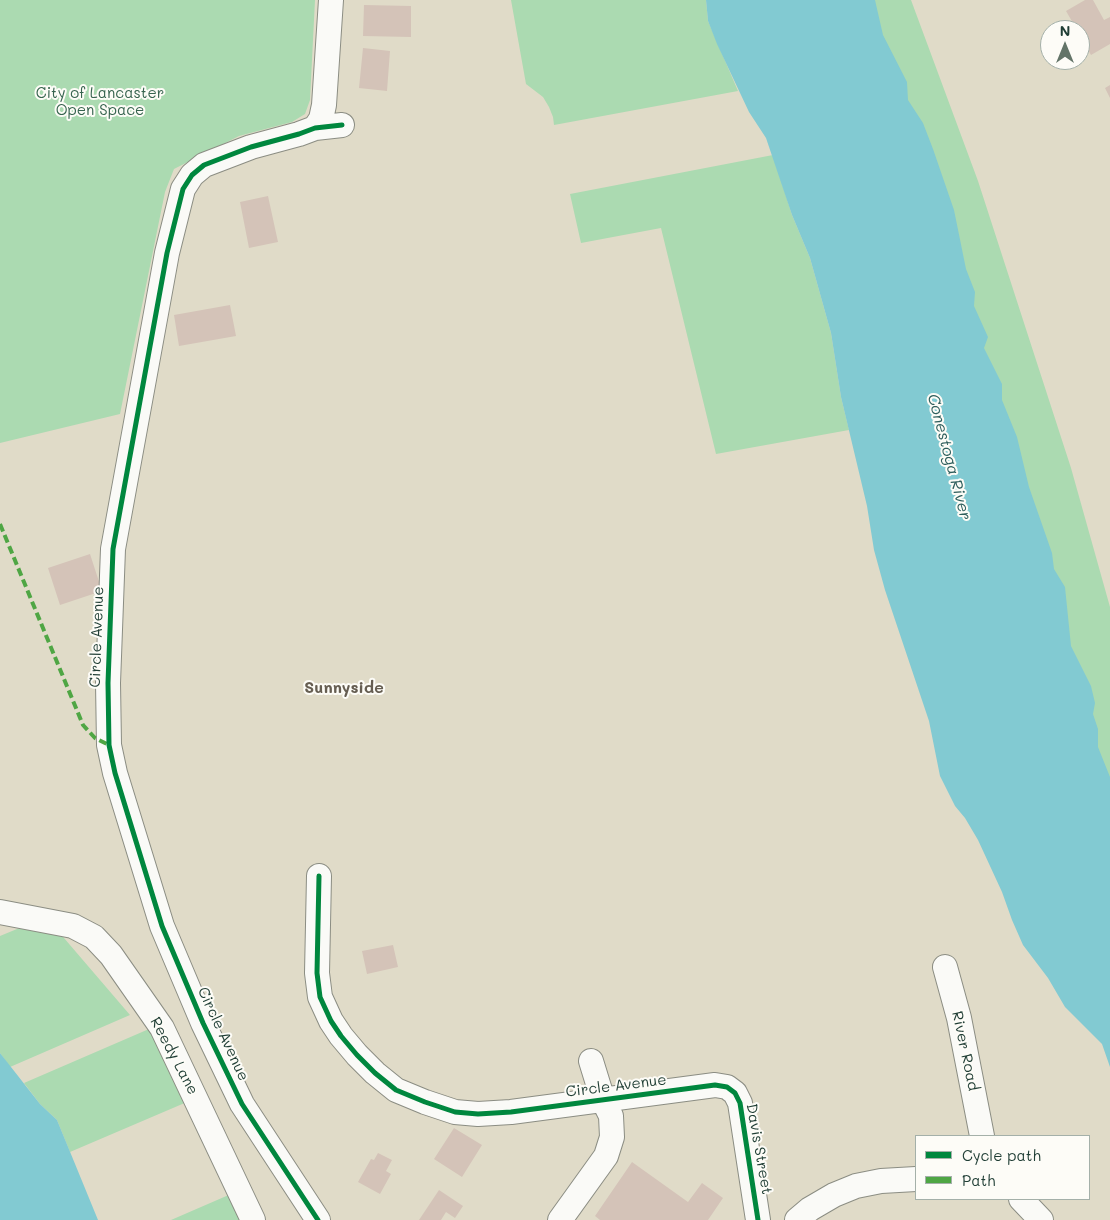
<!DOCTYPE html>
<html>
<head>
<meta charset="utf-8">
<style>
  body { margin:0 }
  #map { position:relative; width:1110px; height:1220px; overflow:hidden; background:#e0dbc8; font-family:Mali,sans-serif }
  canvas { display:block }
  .legend { position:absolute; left:915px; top:1135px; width:175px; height:65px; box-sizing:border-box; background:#fdfcf7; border:1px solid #a4b0a9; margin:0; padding:6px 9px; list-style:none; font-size:15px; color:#1f3d34 }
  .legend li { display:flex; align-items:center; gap:10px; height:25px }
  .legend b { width:25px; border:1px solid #a4b0a9 }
  .north { position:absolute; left:1040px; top:20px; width:50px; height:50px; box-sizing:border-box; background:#fdfcf7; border:1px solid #a4b0a9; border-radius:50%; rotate:0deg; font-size:14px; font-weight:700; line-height:20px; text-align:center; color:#1f3d34 }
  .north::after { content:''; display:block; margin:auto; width:18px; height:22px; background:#637468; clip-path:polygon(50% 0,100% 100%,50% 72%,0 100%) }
</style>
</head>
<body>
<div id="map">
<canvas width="1110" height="1220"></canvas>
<ul class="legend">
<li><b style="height:6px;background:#00873e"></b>Cycle path</li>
<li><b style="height:6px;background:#4fa644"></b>Path</li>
</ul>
<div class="north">N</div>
</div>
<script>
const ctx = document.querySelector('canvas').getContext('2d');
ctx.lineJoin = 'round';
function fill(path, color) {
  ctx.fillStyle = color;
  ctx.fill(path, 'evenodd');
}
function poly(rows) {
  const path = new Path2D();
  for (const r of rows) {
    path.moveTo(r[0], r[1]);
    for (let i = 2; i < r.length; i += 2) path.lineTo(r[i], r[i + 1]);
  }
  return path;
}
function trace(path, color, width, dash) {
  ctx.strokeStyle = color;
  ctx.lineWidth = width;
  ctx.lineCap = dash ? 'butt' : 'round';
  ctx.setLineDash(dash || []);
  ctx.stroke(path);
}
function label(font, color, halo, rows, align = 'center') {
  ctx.font = font + ' Mali,sans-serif';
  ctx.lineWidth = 4;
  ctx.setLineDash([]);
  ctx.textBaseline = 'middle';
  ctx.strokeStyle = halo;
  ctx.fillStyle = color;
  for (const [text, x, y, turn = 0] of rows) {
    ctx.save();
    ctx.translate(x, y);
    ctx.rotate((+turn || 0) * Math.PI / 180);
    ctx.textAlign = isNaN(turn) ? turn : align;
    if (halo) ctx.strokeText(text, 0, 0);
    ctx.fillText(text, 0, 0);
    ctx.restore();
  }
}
fill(poly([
  [0,0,315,0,310,100,305,114,292,122,239,136,174,169,165,192,120,414,0,443],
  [511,0,706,0,708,21,738,91,554,125,553,117,549,107,543,97,526,84],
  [818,0,911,0,978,181,1071,468,1110,607,1110,857],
  [773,155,792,215,810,258,831,333,841,397,849,430,716,454,661,228,581,243,570,194],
  [46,917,130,1015,10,1067,0,1053,0,936],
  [149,1029,187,1102,70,1152,57,1120,40,1104,24,1083],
  [231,1194,244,1220,171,1220]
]), '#abdab1');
fill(poly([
  [706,0,875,0,883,35,907,82,908,100,923,123,933,149,954,210,966,269,975,292,974,306,988,337,984,348,1002,384,1002,400,1017,437,1029,487,1052,553,1054,569,1065,587,1071,646,1091,686,1095,703,1093,714,1098,729,1098,747,1110,777,1110,1067,1102,1044,1065,1007,1048,978,1023,945,1012,920,1002,892,978,840,965,818,955,806,940,776,929,721,885,590,874,550,867,506,841,397,831,333,810,258,792,215,766,138,749,112,717,44,708,21],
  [0,1053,40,1104,57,1120,98,1220,0,1220]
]), '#82cad2');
fill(poly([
  [1085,0,1093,0,1104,20,1110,17,1110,44,1091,55,1080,36,1080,30,1077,30,1066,11],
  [364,5,411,6,411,37,363,36],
  [363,48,390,51,387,91,359,88],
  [1110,85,1110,98,1105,88],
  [268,196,278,242,249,248,240,202],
  [230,305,236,336,179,346,174,315],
  [90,554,102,591,60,605,48,568],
  [393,945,398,967,367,974,362,951],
  [454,1128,482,1145,462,1177,434,1159],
  [378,1153,392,1160,386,1171,391,1174,380,1194,358,1182,371,1159,374,1160],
  [632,1162,688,1202,702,1183,723,1198,708,1220,600,1220,595,1216],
  [439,1190,463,1206,455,1218,446,1212,441,1220,419,1220]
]), '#d4c3b8');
const minor = poly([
  [315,128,321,119,324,105,331,0],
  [319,876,317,973,320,997,331,1021,341,1036,357,1055,375,1073,396,1090,425,1102,455,1112,478,1114,511,1112,715,1085,727,1087,735,1093,740,1103,758,1220],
  [0,912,73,926,94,937,111,955,162,1028,253,1220],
  [945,967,959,1018,982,1136],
  [1021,1199,1041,1220],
  [318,1220,242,1104,203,1023,162,926,115,773,109,745,108,683,113,549,167,253,183,189,192,175,204,165,251,147,299,134,315,128,342,125],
  [560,1220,606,1156,612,1137,611,1116,603,1100,591,1061],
  [797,1220,810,1209,834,1195,856,1186,881,1181,916,1179]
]);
trace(minor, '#8b8d83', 26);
trace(minor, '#fafaf7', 24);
trace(poly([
  [0,524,83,725,95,738,109,745]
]), '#4fa644', 4, [8, 4]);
trace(poly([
  [319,876,317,973,320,997,331,1021,341,1036,357,1055,375,1073,396,1090,425,1102,455,1112,478,1114,511,1112,715,1085,727,1087,735,1093,740,1103,758,1220],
  [318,1220,242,1104,203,1023,162,926,115,773,109,745,108,683,113,549,167,253,183,189,192,175,204,165,251,147,299,134,315,128,342,125]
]), '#00873e', 5);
label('15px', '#37644f', '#fdfcf7', [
  ["City of Lancaster",100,93],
  ["Open Space",100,110]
]);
label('15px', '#1f3d34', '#fdfcf7', [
  ["Circle Avenue",97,637,-88],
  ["Circle Avenue",223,1034,65],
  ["River Road",965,1051,78],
  ["Reedy Lane",174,1056,62],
  ["Circle Avenue",616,1086,-7],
  ["Davis Street",759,1149,80]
]);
label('italic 16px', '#2e5e5c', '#fdfcf7', [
  ["Conestoga River",949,457,75]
]);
label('bold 16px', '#665e52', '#fdfcf7', [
  ["Sunnyside",344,688]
]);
</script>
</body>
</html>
